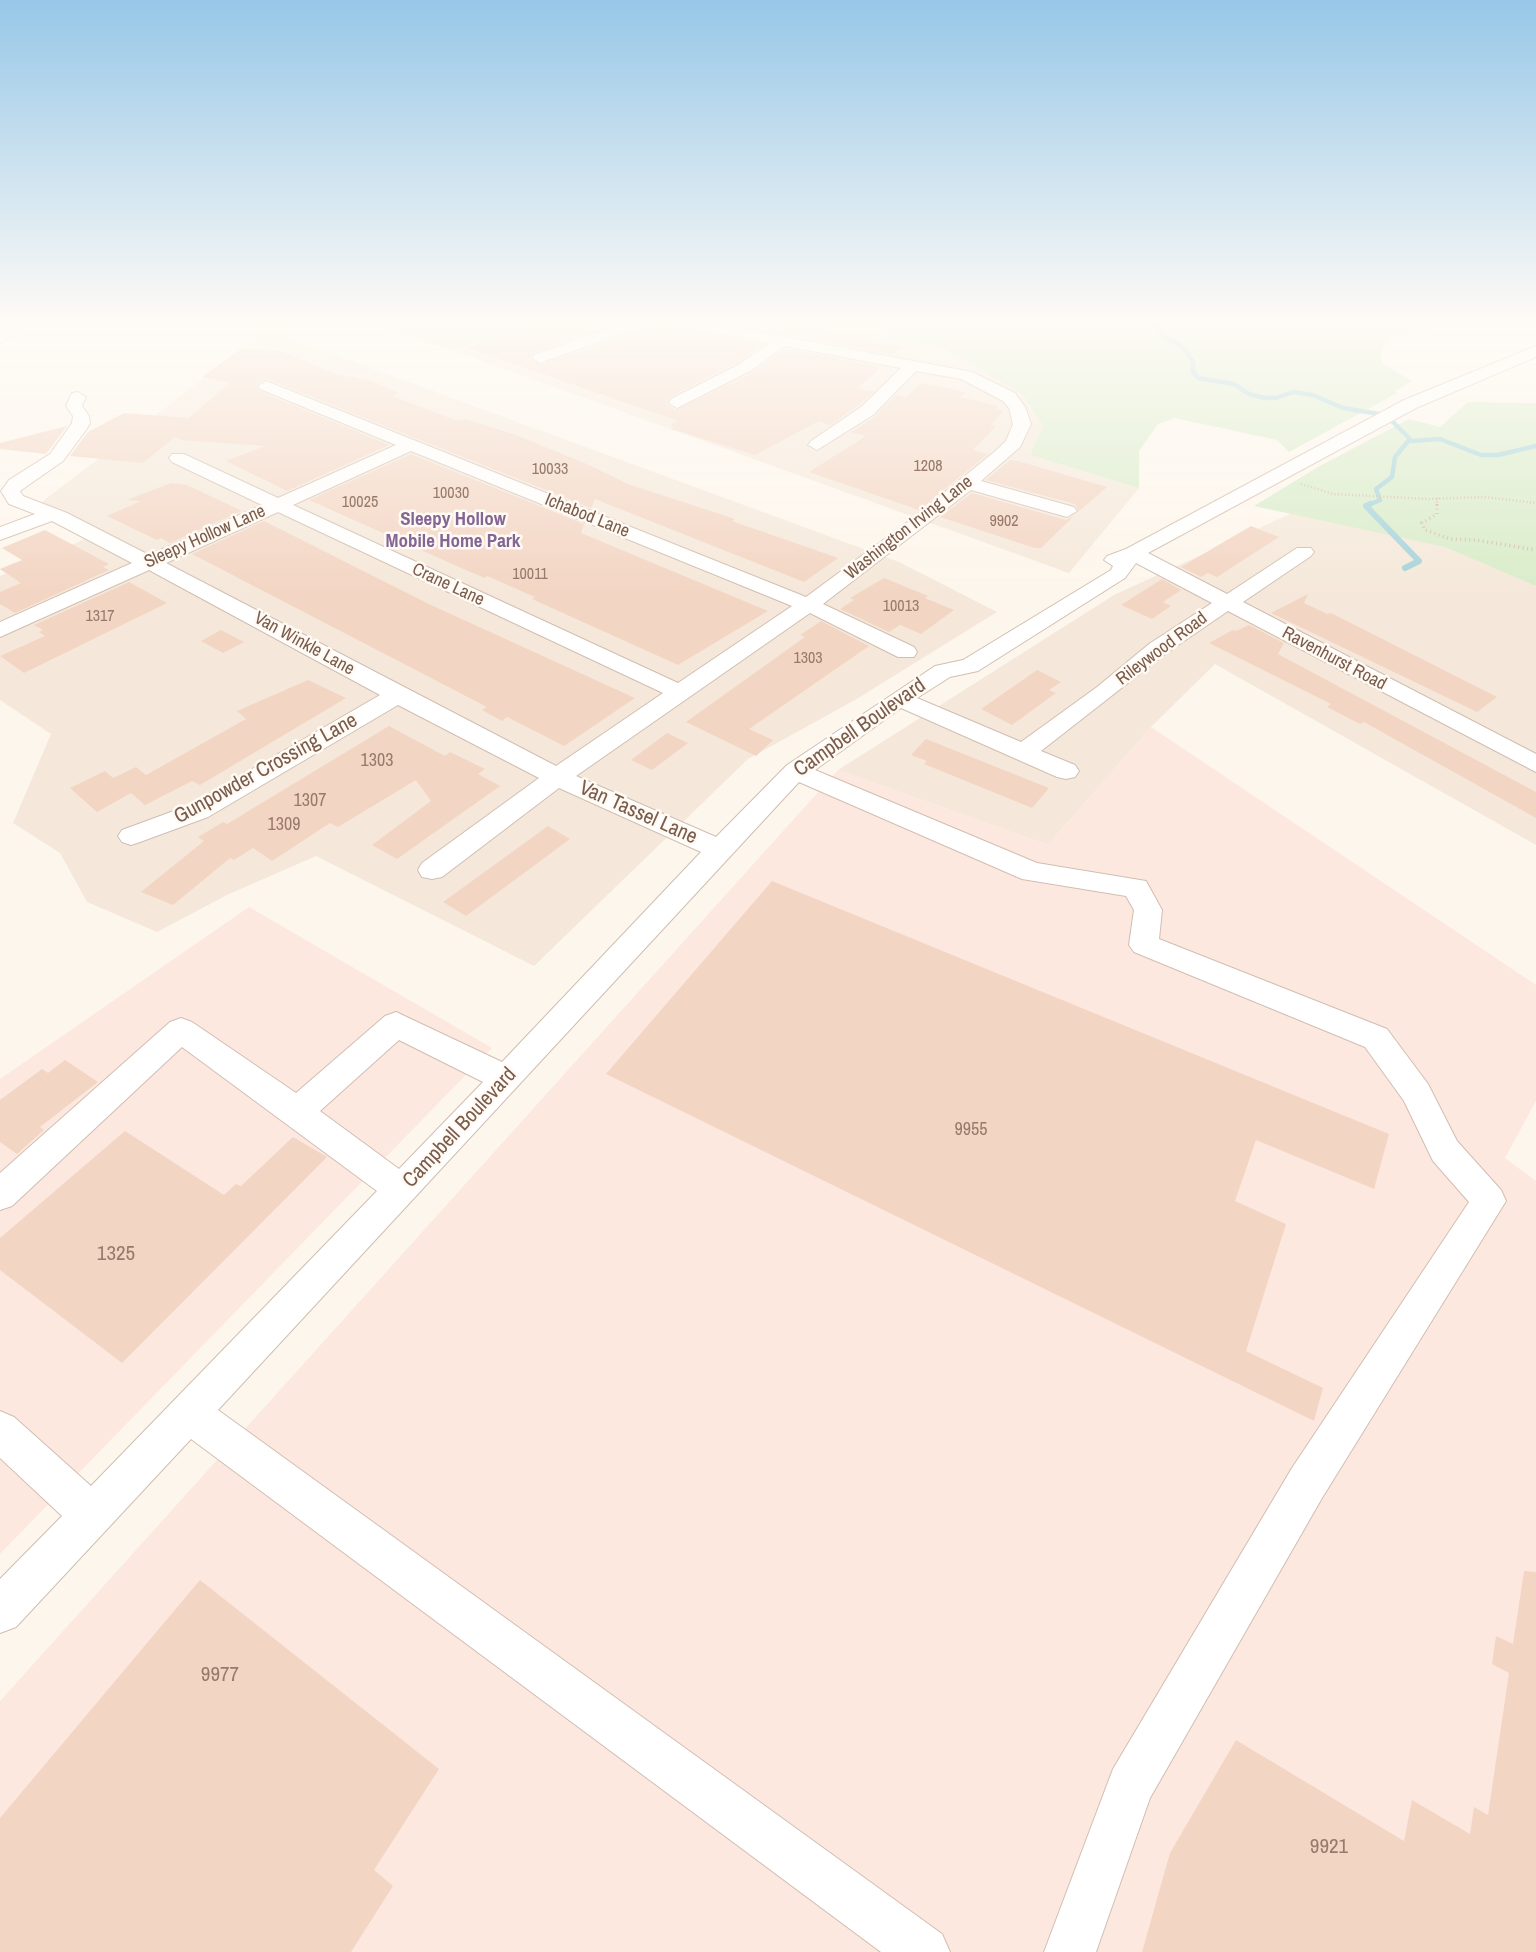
<!DOCTYPE html>
<html>
<head>
<meta charset="utf-8">
<style>
  body { margin:0 }
  canvas { display:block; background:#fdf6ec }
</style>
</head>
<body>
<canvas width="1536" height="1952"></canvas>
<script>
const ctx = document.querySelector('canvas').getContext('2d');
ctx.lineJoin = 'round';
function fill(path, color) {
  ctx.fillStyle = color;
  ctx.fill(path, 'evenodd');
}
function poly(rows) {
  const path = new Path2D();
  for (const r of rows) {
    path.moveTo(r[0], r[1]);
    for (let i = 2; i < r.length; i += 2) path.lineTo(r[i], r[i + 1]);
  }
  return path;
}
function trace(path, color, width, dash) {
  ctx.strokeStyle = color;
  ctx.lineWidth = width;
  ctx.lineCap = dash ? 'butt' : 'round';
  ctx.setLineDash(dash || []);
  ctx.stroke(path);
}
function label(font, color, halo, rows, align = 'center') {
  ctx.font = font + ' "Archivo Narrow",sans-serif';
  ctx.lineWidth = 5;
  ctx.setLineDash([]);
  ctx.textBaseline = 'middle';
  ctx.strokeStyle = halo;
  ctx.fillStyle = color;
  for (const [text, x, y, turn = 0] of rows) {
    ctx.save();
    ctx.translate(x, y);
    ctx.rotate((+turn || 0) * Math.PI / 180);
    ctx.textAlign = isNaN(turn) ? turn : align;
    if (halo) ctx.strokeText(text, 0, 0);
    ctx.fillText(text, 0, 0);
    ctx.restore();
  }
}
fill(poly([
  [545,320,783,320,851,333,886,335,944,349,1023,395,1043,426,1030,455,1139,488,1069,573,452,350],
  [267,330,899,562,997,612,855,700,748,759,534,966,316,856,227,895,157,932,87,902,60,853,13,823,51,734,0,700,0,576,85,539,30,511],
  [1329,496,1536,586,1536,845,1215,664,1151,727,1048,845,838,770,1114,595]
]), '#f5e8da');
fill(poly([
  [1151,727,1536,985,1536,1101,1505,1158,1536,1181,1536,1952,0,1952,0,1701,838,770,1048,845],
  [249,907,492,1048,0,1554,0,1079]
]), '#fde8e0');
fill(poly([
  [362,320,545,320,452,350],
  [870,320,1466,320,1389,337,1380,354,1383,364,1412,381,1395,391,1397,393,1289,452,1277,440,1175,418,1158,424,1139,451,1139,488,1030,455,1043,426,1023,395,944,349,886,335],
  [1468,402,1536,403,1536,586,1445,547,1254,506,1318,467,1409,419,1440,427]
]), '#d8ecc9');
trace(poly([
  [1141,320,1155,324,1160,334,1183,347,1193,362,1193,372,1198,378,1234,384,1249,394,1265,398,1276,398,1293,392,1313,395,1343,408,1379,414,1392,421,1412,441,1440,439,1481,455,1498,455,1536,446],
  [1366,506,1380,500,1376,489,1392,477,1395,457,1409,440]
]), '#a5d3da', 4.5);
trace(poly([
  [1370,504,1366,506,1419,561,1405,568]
]), '#a5d3da', 6);
fill(poly([
  [540,320,626,320,533,353,529,359,541,365,630,334,659,328,681,329,763,344,739,362,670,397,666,404,676,410,753,372,786,349,881,367,858,388,874,391,859,405,830,425,819,421,755,455,671,429,674,427,670,425,679,421,467,348],
  [710,320,762,320,903,346,894,355],
  [240,349,280,351,334,373,371,381,399,393,392,396,452,419,459,421,465,419,516,435,587,464,628,484,735,519,732,521,838,558,804,582,595,499,591,508,267,379,255,385,259,391,389,445,287,491,226,461,265,446,182,440,175,437,143,463,70,456,88,432,124,413,189,418,230,383,202,377],
  [921,383,965,392,960,397,998,406,995,409,1003,411,991,425,996,426,973,450,988,454,919,510,809,472,866,436,851,432,875,417,896,395,906,397],
  [67,426,46,454,0,449,0,443],
  [411,454,584,524,581,533,768,611,678,665,532,599,535,597,487,576,485,578,468,571,309,500],
  [1010,460,1018,461,1107,487,1079,511,1075,504,986,480],
  [171,483,187,485,242,511,170,543,161,538,157,540,107,516,141,501,127,500],
  [972,493,1066,520,1074,516,1041,548,1035,548,940,517],
  [264,521,431,605,635,698,564,746,507,717,502,721,482,710,487,707,192,554],
  [1251,526,1279,537,1217,577,1208,573,1201,577,1181,567],
  [45,530,109,564,103,567,109,570,15,613,0,604,0,592,21,583,0,569,22,560,2,548],
  [884,578,928,596,925,598,954,610,921,634,900,625,889,632,840,609,854,600,850,598],
  [1162,579,1181,590,1163,602,1171,606,1152,619,1121,605],
  [129,582,167,603,24,673,0,656,45,636,39,632,43,630,34,625],
  [1308,594,1304,603,1327,614,1331,613,1497,697,1477,712,1271,613],
  [821,621,869,646,749,729,773,740,756,756,686,722,805,637,800,635],
  [1249,625,1284,643,1278,654,1536,792,1536,818,1364,722,1360,724,1327,707,1331,704,1209,643,1233,630,1236,631],
  [221,630,244,642,223,653,201,641],
  [1037,670,1061,682,1049,690,1056,693,1012,725,981,709],
  [308,680,346,698,200,785,192,781,145,805,131,793,97,812,70,788,105,771,113,778,136,767,146,775,246,719,237,711],
  [389,726,445,756,450,752,485,769,478,774,500,786,397,859,372,845,431,801,416,780,338,827,330,823,272,861,253,848,234,860,230,858,173,905,141,892,204,841,198,837,223,822,227,824],
  [667,733,688,743,652,770,631,760],
  [926,739,1049,788,1032,808,924,764,927,761,911,755],
  [548,826,570,839,466,916,443,902],
  [772,881,1389,1134,1374,1189,1256,1140,1235,1201,1286,1224,1246,1351,1323,1388,1314,1421,606,1074],
  [65,1060,98,1082,40,1127,44,1130,17,1154,0,1142,0,1100,42,1069,48,1073],
  [125,1131,224,1195,236,1184,241,1186,293,1137,327,1157,122,1363,0,1270,0,1238],
  [1524,1571,1536,1572,1536,1952,1142,1952,1170,1853,1236,1740,1404,1841,1412,1800,1470,1834,1474,1807,1488,1815,1509,1673,1492,1664,1496,1636,1513,1644],
  [200,1580,439,1769,374,1870,393,1886,351,1952,0,1952,0,1818]
]), '#f3d5c3');
const minor = poly([
  [18,320,35,320,0,343,0,331,18,320],
  [639,320,695,320,972,372,1015,393,1025,407,1031,424,1020,447,981,481,1074,507,1077,511,1067,517,971,490,823,604,914,647,917,652,914,657,898,657,810,613,576,776,716,837,787,765,935,666,963,660,1111,570,1113,566,1104,560,1107,556,1126,549,1404,400,1536,346,1536,357,1416,408,1148,553,1227,594,1297,548,1311,548,1314,552,1311,556,1243,602,1536,754,1536,772,1228,611,1165,654,1041,751,1075,765,1079,771,1075,777,1066,779,1057,777,901,708,815,770,1037,863,1146,881,1162,910,1159,939,1387,1029,1428,1084,1457,1141,1501,1190,1506,1201,1322,1498,1150,1798,1096,1952,1044,1952,1113,1769,1292,1468,1469,1202,1433,1161,1404,1101,1365,1047,1134,952,1129,945,1134,910,1126,896,1022,879,799,782,218,1410,942,1934,950,1952,881,1952,191,1439,16,1627,0,1633,0,1579,62,1516,0,1458,0,1411,14,1417,91,1486,377,1191,182,1047,12,1206,0,1210,0,1173,170,1022,181,1018,192,1022,296,1093,385,1016,396,1012,502,1062,701,852,559,788,442,877,432,879,422,877,418,870,422,863,539,778,398,705,208,817,140,842,131,845,122,842,118,836,122,830,190,805,380,695,149,570,0,637,0,622,132,563,52,521,0,540,0,527,35,514,9,504,1,491,9,480,50,454,72,423,73,416,66,406,72,393,78,392,86,397,82,406,89,416,90,423,86,430,63,461,20,491,23,496,67,513,149,555,262,505,172,462,169,458,172,454,184,454,278,498,396,445,260,389,258,386,266,381,806,597,913,518,993,453,1006,441,1013,424,1009,408,1003,401,961,379,916,371,873,415,817,450,808,445,811,441,861,407,901,368,785,346,752,370,677,408,669,403,671,399,740,364,769,343,681,326,659,325,629,331,546,361,540,363,532,358,534,355,621,324,639,320],
  [411,451,792,606,678,683,293,505,411,451],
  [278,512,663,693,556,766,166,563,278,512],
  [1136,563,1212,603,1149,644,1097,687,1021,742,917,698,950,677,978,671,1125,578,1136,563],
  [399,1040,483,1082,399,1169,320,1111,399,1040]
]);
trace(minor, '#d1beb0', 2);
trace(poly([
  [1301,484,1333,494,1428,499,1485,497,1536,503],
  [1437,498,1437,506]
]), '#d9b8a5', 2.5, [1, 2.5]);
trace(poly([
  [1437,504,1437,514,1422,523,1425,530,1450,539,1476,540,1536,550]
]), '#d9b8a5', 3.5, [1, 3.5]);
fill(minor, '#fff');
const sky = ctx.createLinearGradient(0, 0, 0, 593);
sky.addColorStop(0, '#97c7e8');
sky.addColorStop(0.54, '#fefbf6');
sky.addColorStop(1, '#fefbf600');
ctx.fillStyle = sky;
ctx.fillRect(0, 0, 1536, 593);
label('16px', '#987a6a', null, [
  ["1208",928,467],
  ["10033",550,470],
  ["10030",451,494],
  ["10025",360,503],
  ["9902",1004,522],
  ["10011",530,575],
  ["10013",901,607],
  ["1317",100,617],
  ["1303",808,659]
]);
label('18px', '#7a5c4d', '#fffaf3', [
  ["Ichabod Lane",587,516,22],
  ["Washington Irving Lane",909,528,-38],
  ["Sleepy Hollow Lane",205,537,-24],
  ["Crane Lane",448,585,25],
  ["Van Winkle Lane",304,644,29],
  ["Rileywood Road",1162,649,-37],
  ["Ravenhurst Road",1334,659,28]
]);
label('18px', '#987a6a', null, [
  ["1303",377,761],
  ["1307",310,801],
  ["1309",284,825],
  ["9955",971,1130]
]);
label('bold 19px', '#846695', '#fffaf3', [
  ["Sleepy Hollow",453,520],
  ["Mobile Home Park",453,542]
]);
label('21px', '#7a5c4d', '#fffaf3', [
  ["Campbell Boulevard",860,728,-35],
  ["Gunpowder Crossing Lane",266,769,-29],
  ["Van Tassel Lane",638,813,24],
  ["Campbell Boulevard",460,1128,-47]
]);
label('21px', '#987a6a', null, [
  ["1325",116,1254],
  ["9977",220,1675],
  ["9921",1329,1847]
]);
</script>
</body>
</html>
